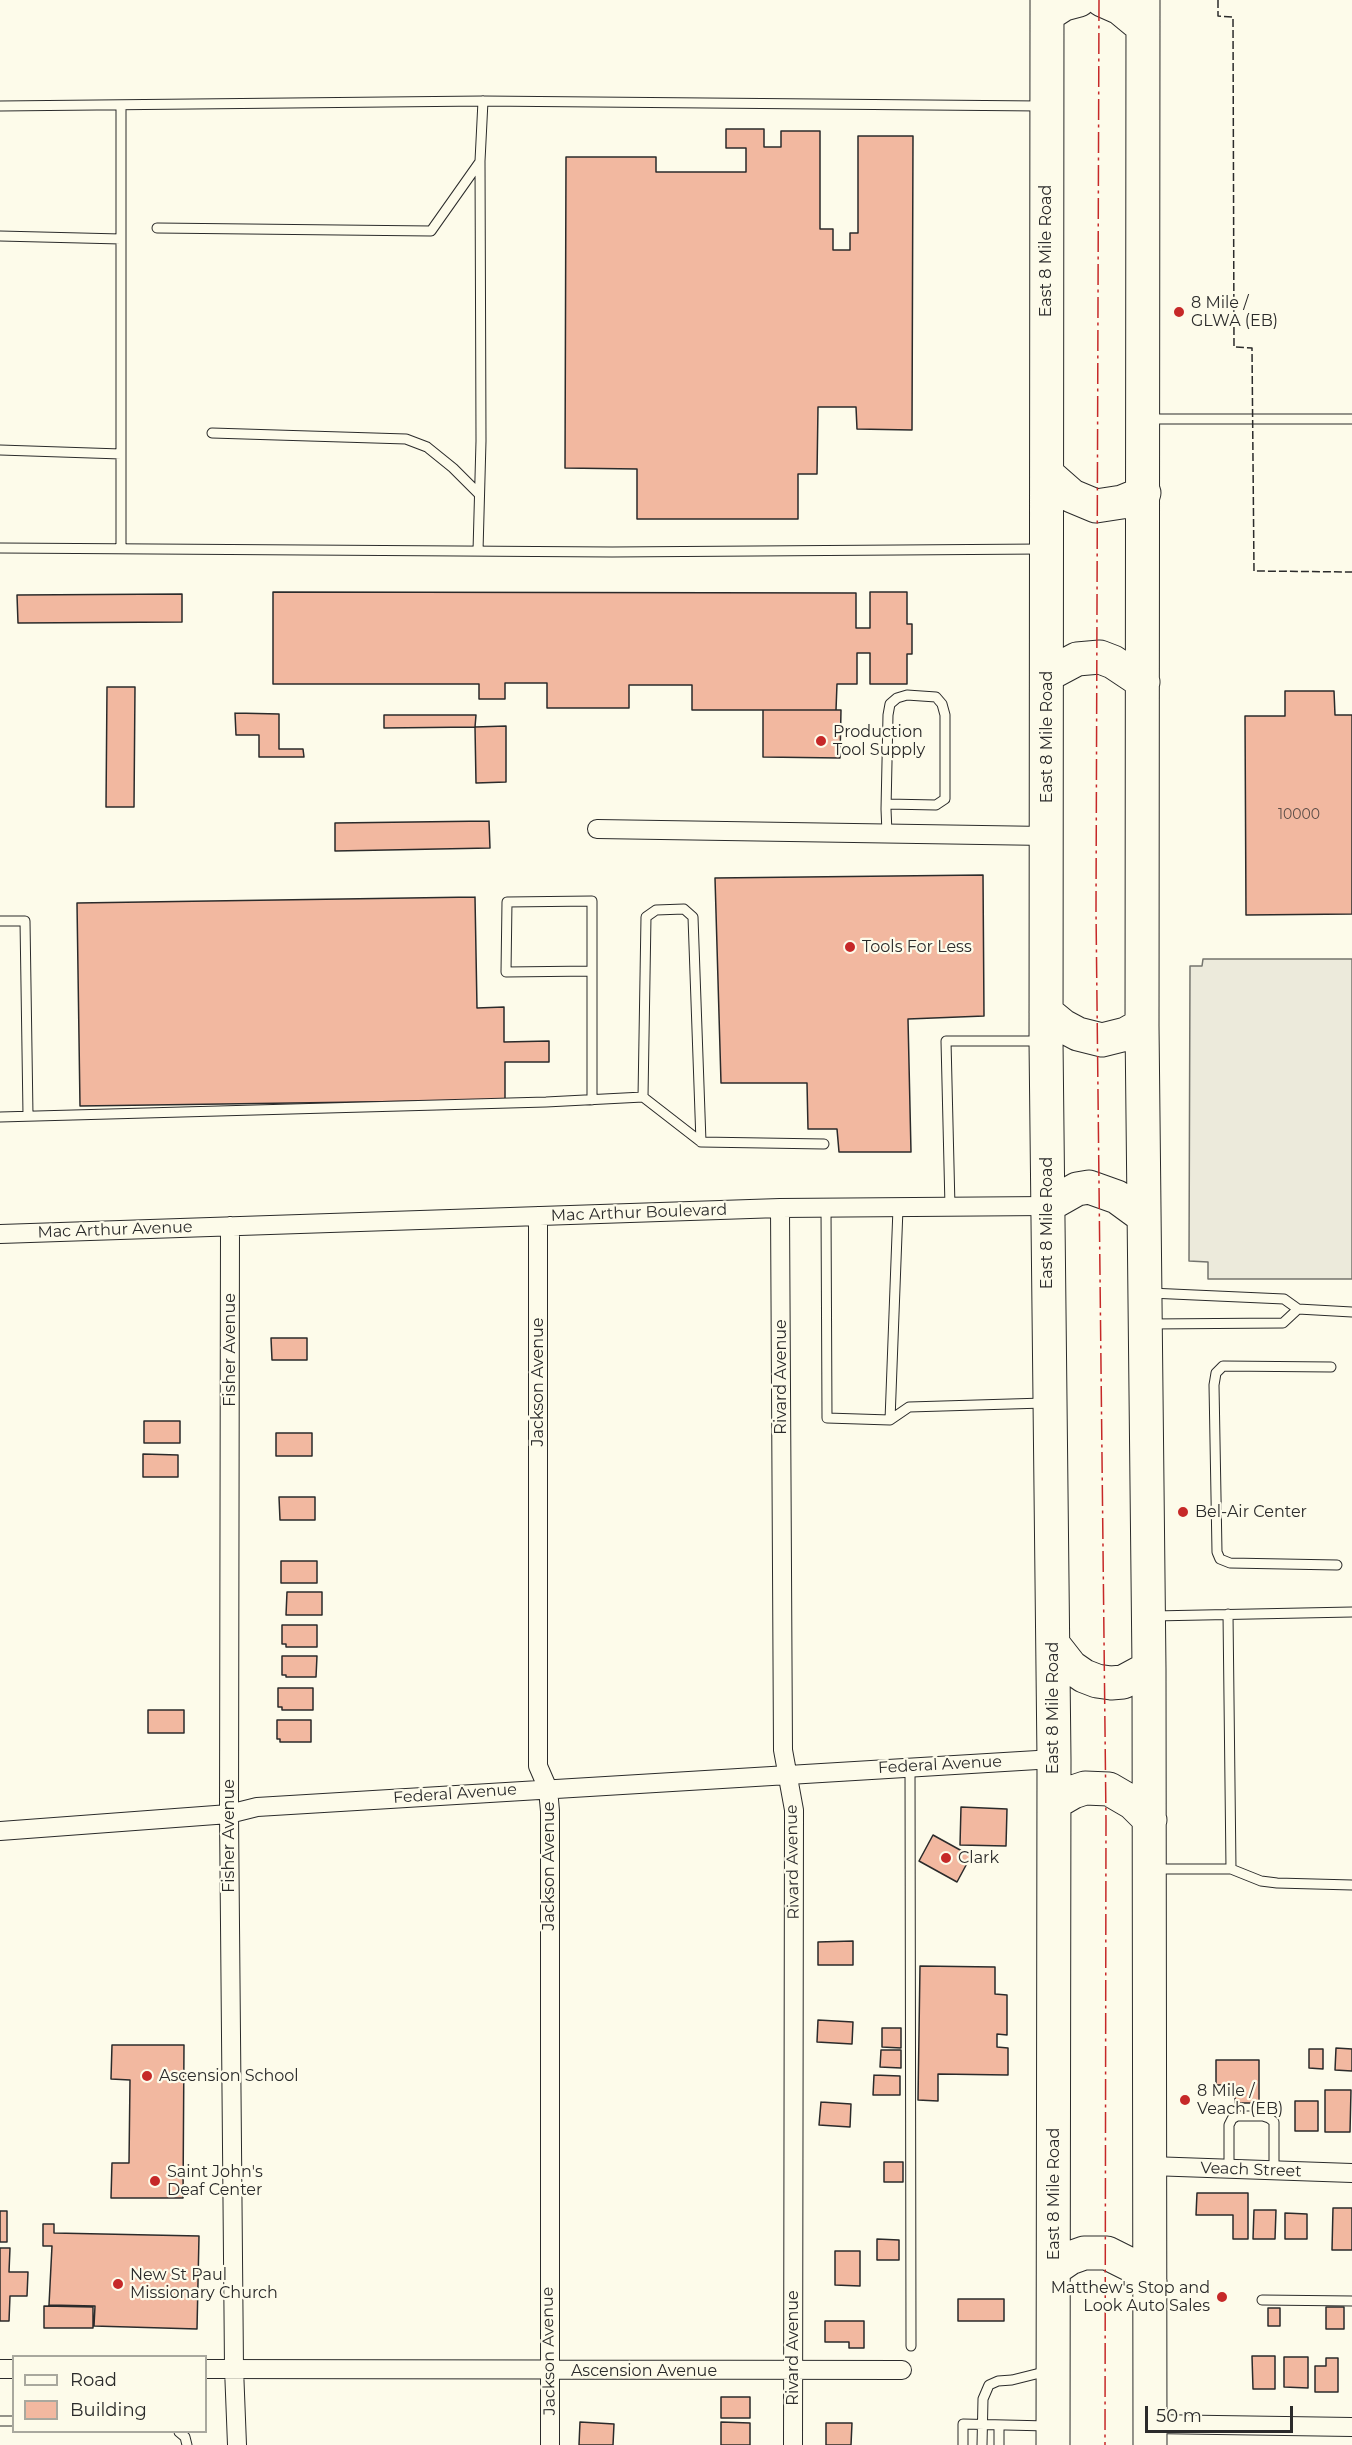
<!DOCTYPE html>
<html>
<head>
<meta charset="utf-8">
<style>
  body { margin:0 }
  #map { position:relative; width:1352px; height:2445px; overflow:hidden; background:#fdfbea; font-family:Montserrat,sans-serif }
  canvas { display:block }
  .legend { position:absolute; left:12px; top:2355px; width:195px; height:78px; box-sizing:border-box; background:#fdfbea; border:2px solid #a9a89e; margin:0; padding:8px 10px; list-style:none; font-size:18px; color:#2b2b2b }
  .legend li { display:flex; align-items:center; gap:12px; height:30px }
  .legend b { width:30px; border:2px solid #a9a89e }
  .scale { position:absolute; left:1145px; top:2406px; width:148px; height:27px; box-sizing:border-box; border:3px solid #2b2b2b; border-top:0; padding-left:8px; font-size:18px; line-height:21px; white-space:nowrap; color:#2b2b2b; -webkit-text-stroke:4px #fdfbea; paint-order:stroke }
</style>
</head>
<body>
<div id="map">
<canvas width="1352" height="2445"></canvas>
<ul class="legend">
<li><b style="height:8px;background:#fdfbea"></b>Road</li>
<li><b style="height:16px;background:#f2b8a0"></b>Building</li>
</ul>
<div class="scale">50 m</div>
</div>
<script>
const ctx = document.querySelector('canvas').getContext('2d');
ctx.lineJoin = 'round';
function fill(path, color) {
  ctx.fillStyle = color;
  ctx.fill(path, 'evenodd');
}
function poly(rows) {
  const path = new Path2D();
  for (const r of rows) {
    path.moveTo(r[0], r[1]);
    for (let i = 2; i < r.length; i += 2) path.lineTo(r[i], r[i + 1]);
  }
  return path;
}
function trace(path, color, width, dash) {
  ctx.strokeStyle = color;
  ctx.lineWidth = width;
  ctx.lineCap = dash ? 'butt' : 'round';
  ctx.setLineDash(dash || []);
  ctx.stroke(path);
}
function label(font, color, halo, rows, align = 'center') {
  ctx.font = font + ' Montserrat,sans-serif';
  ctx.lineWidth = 4.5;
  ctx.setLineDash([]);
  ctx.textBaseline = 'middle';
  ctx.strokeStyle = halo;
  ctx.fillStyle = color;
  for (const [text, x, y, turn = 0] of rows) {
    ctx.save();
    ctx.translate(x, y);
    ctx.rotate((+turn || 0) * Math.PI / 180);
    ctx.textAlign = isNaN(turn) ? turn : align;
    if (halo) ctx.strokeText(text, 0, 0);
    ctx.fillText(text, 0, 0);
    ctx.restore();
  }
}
const parking = poly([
  [1203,959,1352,959,1352,1279,1208,1279,1208,1262,1189,1261,1190,966,1202,966,1203,959]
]);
fill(parking, '#eceadb');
trace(parking, '#74746e', 1.5);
const building = poly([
  [726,129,764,129,764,147,781,147,781,131,820,131,820,229,833,229,833,250,850,250,850,233,858,233,858,136,913,136,912,430,857,429,856,407,818,407,817,474,798,474,798,519,637,519,637,469,565,468,566,157,656,157,656,172,746,172,746,148,726,148,726,129],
  [273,592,856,593,856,628,870,628,870,592,907,592,907,624,912,624,912,654,907,654,907,684,870,684,870,653,857,653,857,684,837,684,836,710,692,710,692,685,629,685,629,708,547,708,547,683,505,683,505,699,479,699,479,684,273,684,273,592],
  [182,594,182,622,18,623,17,595,182,594],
  [107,687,135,687,134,807,106,807,107,687],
  [1285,691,1334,691,1335,715,1352,715,1352,914,1246,915,1245,716,1285,716,1285,691],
  [763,710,841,710,840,758,763,757,763,710],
  [235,713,279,714,279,749,303,749,304,757,259,757,259,735,236,735,235,713],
  [384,715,476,715,475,727,384,728,384,715],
  [506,726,506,782,476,783,475,727,506,726],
  [489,821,490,848,335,851,335,823,489,821],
  [983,875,984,1016,908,1019,911,1152,839,1152,837,1129,808,1129,807,1083,721,1083,715,878,983,875],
  [475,897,477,1008,504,1007,504,1042,549,1041,549,1062,505,1062,505,1100,80,1106,77,903,475,897],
  [271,1338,307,1338,307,1360,272,1360,271,1338],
  [144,1421,180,1421,180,1443,144,1443,144,1421],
  [276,1433,312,1433,312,1456,276,1456,276,1433],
  [143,1454,178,1455,178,1477,143,1477,143,1454],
  [279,1497,315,1497,315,1520,280,1520,279,1497],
  [281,1561,317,1561,317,1583,281,1583,281,1561],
  [287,1592,322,1592,322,1615,286,1615,287,1592],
  [282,1625,317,1625,317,1647,286,1647,286,1644,282,1644,282,1625],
  [282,1656,317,1656,316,1677,286,1677,286,1675,282,1675,282,1656],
  [278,1688,313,1688,313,1710,282,1710,282,1707,278,1707,278,1688],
  [148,1710,184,1710,184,1733,148,1733,148,1710],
  [277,1720,311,1720,311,1742,280,1742,280,1739,277,1739,277,1720],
  [961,1807,1007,1809,1006,1846,960,1845,961,1807],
  [933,1835,971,1856,957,1882,919,1861,933,1835],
  [853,1941,853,1965,818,1965,818,1942,853,1941],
  [920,1966,995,1967,995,1994,1007,1995,1007,2035,997,2034,997,2047,1008,2048,1008,2075,938,2074,938,2101,918,2100,920,1966],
  [818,2020,853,2022,852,2044,817,2042,818,2020],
  [882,2028,901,2028,901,2048,882,2047,882,2028],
  [112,2045,184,2045,183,2198,111,2198,112,2163,129,2163,130,2080,111,2079,112,2045],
  [1336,2048,1352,2049,1352,2071,1335,2070,1336,2048],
  [1309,2049,1323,2049,1323,2069,1309,2068,1309,2049],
  [881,2050,901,2050,901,2068,880,2067,881,2050],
  [1216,2060,1259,2060,1259,2103,1235,2103,1235,2085,1216,2085,1216,2060],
  [874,2075,900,2076,900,2095,873,2095,874,2075],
  [1325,2090,1351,2090,1350,2132,1325,2132,1325,2090],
  [1295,2101,1318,2101,1318,2131,1295,2131,1295,2101],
  [821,2102,851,2104,850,2127,819,2125,821,2102],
  [884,2162,903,2162,903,2182,884,2182,884,2162],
  [1197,2193,1248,2193,1248,2239,1233,2239,1233,2215,1196,2215,1197,2193],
  [1333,2208,1352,2208,1352,2250,1332,2250,1333,2208],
  [1254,2210,1276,2210,1275,2239,1253,2239,1254,2210],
  [0,2211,7,2211,7,2242,0,2242,0,2211],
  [1285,2213,1307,2214,1307,2239,1285,2239,1285,2213],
  [43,2224,54,2224,54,2233,199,2236,197,2329,94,2326,95,2306,49,2305,52,2246,43,2246,43,2224],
  [877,2239,899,2240,899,2260,877,2260,877,2239],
  [0,2248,10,2248,9,2272,28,2272,27,2296,10,2296,9,2321,0,2321,0,2248],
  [835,2251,860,2251,860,2286,835,2285,835,2251],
  [958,2299,1004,2299,1004,2321,958,2321,958,2299],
  [44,2306,93,2307,93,2328,44,2328,44,2306],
  [1326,2307,1344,2307,1344,2329,1326,2329,1326,2307],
  [1268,2308,1280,2308,1280,2326,1268,2326,1268,2308],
  [825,2321,864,2321,864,2348,849,2348,849,2342,825,2342,825,2321],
  [1252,2356,1275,2356,1275,2389,1253,2389,1252,2356],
  [1284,2357,1308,2357,1308,2388,1284,2387,1284,2357],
  [1326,2358,1338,2358,1338,2392,1315,2392,1315,2366,1326,2366,1326,2358],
  [721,2397,750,2397,750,2418,721,2418,721,2397],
  [580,2422,614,2424,613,2445,579,2445,580,2422],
  [721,2422,750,2423,750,2445,721,2445,721,2422],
  [826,2423,852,2423,851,2445,826,2445,826,2423]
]);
fill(building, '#f2b8a0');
trace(building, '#2b2b2b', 1.5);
const lane = poly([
  [121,105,121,549],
  [0,106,483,101,1040,106],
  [157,228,431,231,479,163],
  [0,236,121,239],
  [1147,419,1352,419],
  [212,433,406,439,427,447,453,468,479,494],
  [0,450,121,454],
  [0,548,612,552,1042,549],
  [478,551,481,441,480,161,483,101],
  [887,833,886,809,888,715,890,704,897,698,907,695,936,697,942,704,945,715,945,799,936,805,887,804],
  [0,921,25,921,28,1115],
  [643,1097,701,1142],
  [592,1100,592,901,507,902,506,972,592,971],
  [0,1117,546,1102,643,1097,646,917,656,910,684,909,693,917,701,1142,824,1144],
  [950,1207,946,1041,1041,1041],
  [826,1208,827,1418,890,1420,909,1407,1044,1403],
  [1150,1293,1284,1299,1298,1309,1352,1312],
  [1150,1324,1283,1323,1298,1309],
  [1331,1367,1223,1366,1216,1373,1214,1385,1217,1552,1220,1559,1230,1563,1337,1565],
  [890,1420,898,1208],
  [1153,1616,1352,1612],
  [910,1767,911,2346],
  [1156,1869,1231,1869,1228,1614],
  [1231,1869,1261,1881,1277,1883,1352,1885],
  [1229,2169,1229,2125,1232,2119,1237,2116,1263,2116,1269,2118,1274,2122,1274,2171],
  [1262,2300,1352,2301],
  [0,2421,14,2421],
  [179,2432,185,2437,187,2445],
  [963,2445,963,2424,1048,2426],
  [982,2445,983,2399,989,2385,998,2381,1012,2380,1048,2371],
  [999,2445,999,2425]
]);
const street = poly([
  [597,829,1046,836],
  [780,1208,783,1750,794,1810,793,2445],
  [538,1216,538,1766,548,1789,550,1811,550,2445],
  [230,1226,229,1814,234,2368,237,2445],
  [0,1234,780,1208,1047,1206],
  [0,1831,229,1814,257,1807,1054,1759],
  [1150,2166,1352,2173],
  [0,2369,14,2369],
  [206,2369,902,2370],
  [1150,2424,1352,2427]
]);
const highway = poly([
  [1047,0,1046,1041,1054,1759,1053,2445],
  [1102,0,1120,8,1143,27],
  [1143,0,1142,1025,1149,1668,1150,2445],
  [1047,15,1064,4,1079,0],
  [1047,474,1072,496,1096,506,1122,502,1144,493],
  [1047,675,1077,659,1100,657,1113,662,1143,682],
  [1046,1012,1063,1026,1078,1034,1102,1040,1126,1034,1142,1025],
  [1047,1206,1077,1189,1089,1187,1117,1197,1143,1216],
  [1053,1644,1071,1667,1084,1676,1097,1681,1111,1683,1123,1682,1149,1668],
  [1054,1803,1073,1792,1085,1788,1109,1789,1133,1803,1150,1820],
  [1054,2269,1070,2258,1084,2253,1107,2253,1133,2266,1150,2281]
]);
trace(lane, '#2b2b2b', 11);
trace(street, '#2b2b2b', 20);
trace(highway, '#2b2b2b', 35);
trace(lane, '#fdfbea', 9);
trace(street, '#fdfbea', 18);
trace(highway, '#fdfbea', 33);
trace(poly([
  [1218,0,1218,16,1233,17,1234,347,1252,348,1254,571,1352,572]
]), '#2b2b2b', 1.5, [8, 3]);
trace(poly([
  [1099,0,1096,911,1106,1820,1105,2445]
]), '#c62828', 1.5, [21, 4.5, 3, 4.5]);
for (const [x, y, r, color] of [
  [1179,312,6,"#c62828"],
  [821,741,6,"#c62828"],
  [850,947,6,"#c62828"],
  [1183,1512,6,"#c62828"],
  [946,1858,6,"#c62828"],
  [147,2076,6,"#c62828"],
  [1185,2100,6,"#c62828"],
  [155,2181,6,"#c62828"],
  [118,2284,6,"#c62828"],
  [1222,2297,6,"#c62828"]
]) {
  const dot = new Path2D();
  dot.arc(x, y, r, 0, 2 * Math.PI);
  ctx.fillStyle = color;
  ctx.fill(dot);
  trace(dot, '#fdfbea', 2);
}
label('14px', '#5d4e48', null, [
  ["10000",1299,815]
]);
label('16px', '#2b2b2b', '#fdfbea', [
  ["East 8 Mile Road",1046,251,-90],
  ["East 8 Mile Road",1047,737,-90],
  ["Mac Arthur Boulevard",639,1213,-2],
  ["East 8 Mile Road",1047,1223,-90],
  ["Mac Arthur Avenue",115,1230,-2],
  ["Fisher Avenue",230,1350,-90],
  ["Rivard Avenue",781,1377,-90],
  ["Jackson Avenue",538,1382,-90],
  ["East 8 Mile Road",1053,1708,-90],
  ["Federal Avenue",940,1765,-3],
  ["Federal Avenue",455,1794,-4],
  ["Fisher Avenue",229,1836,-90],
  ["Rivard Avenue",793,1862,-91],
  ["Jackson Avenue",549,1866,-90],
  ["Veach Street",1251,2170,2],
  ["East 8 Mile Road",1054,2194,-90],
  ["Rivard Avenue",793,2348,-90],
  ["Jackson Avenue",549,2351,-91],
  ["Ascension Avenue",644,2371]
]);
label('16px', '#2b2b2b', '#fdfbea', [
  ["8 Mile /",1191,303],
  ["GLWA (EB)",1191,321],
  ["Production",833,732],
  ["Tool Supply",833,750],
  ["Tools For Less",862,947],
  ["Bel-Air Center",1195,1512],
  ["Clark",958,1858],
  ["Ascension School",159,2076],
  ["8 Mile /",1197,2091],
  ["Veach (EB)",1197,2109],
  ["Saint John's",167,2172],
  ["Deaf Center",167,2190],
  ["New St Paul",130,2275],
  ["Missionary Church",130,2293],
  ["Matthew's Stop and",1210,2288,"right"],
  ["Look Auto Sales",1210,2306,"right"]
], 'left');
</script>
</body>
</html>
